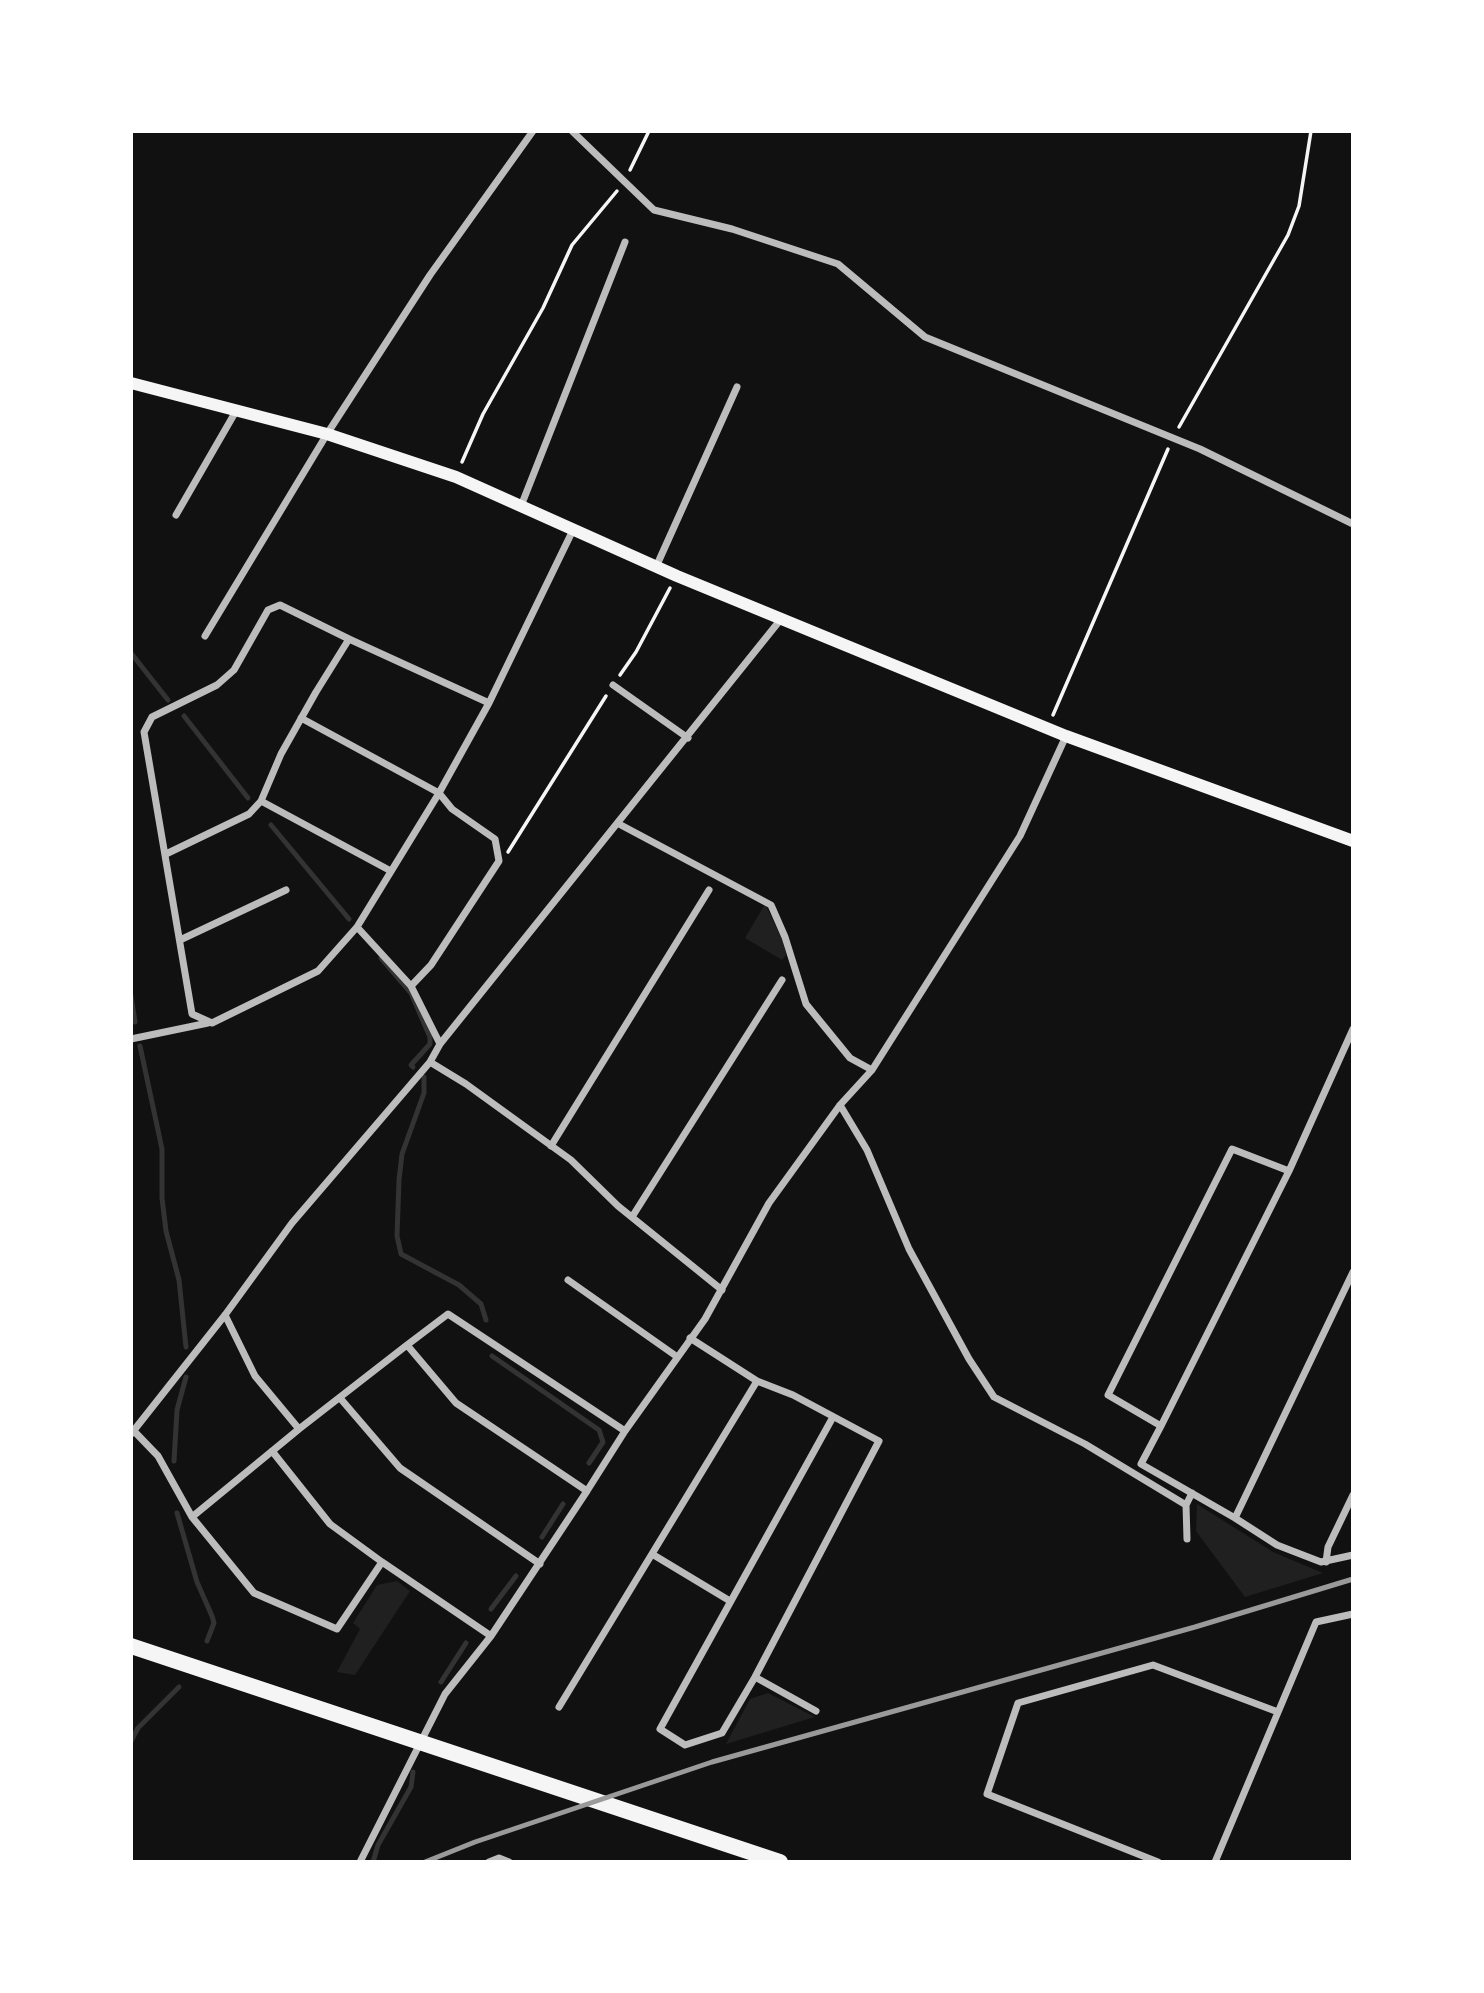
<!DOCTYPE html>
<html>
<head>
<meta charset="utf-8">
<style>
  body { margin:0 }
  #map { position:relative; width:1484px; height:1993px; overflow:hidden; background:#111; font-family:Lato,sans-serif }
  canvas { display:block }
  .frame { position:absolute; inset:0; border:133px solid #fff; pointer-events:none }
</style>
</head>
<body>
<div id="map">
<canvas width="1484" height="1993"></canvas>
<div class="frame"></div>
</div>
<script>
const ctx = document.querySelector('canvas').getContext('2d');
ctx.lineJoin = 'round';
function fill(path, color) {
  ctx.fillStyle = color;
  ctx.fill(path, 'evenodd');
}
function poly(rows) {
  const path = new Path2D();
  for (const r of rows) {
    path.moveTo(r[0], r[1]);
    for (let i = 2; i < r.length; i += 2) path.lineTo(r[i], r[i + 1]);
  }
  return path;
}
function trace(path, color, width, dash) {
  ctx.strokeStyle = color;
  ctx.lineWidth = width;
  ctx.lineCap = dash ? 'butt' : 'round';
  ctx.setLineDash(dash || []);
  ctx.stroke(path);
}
fill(poly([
  [765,904,782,939,786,955,782,960,745,938],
  [1197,1504,1273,1552,1323,1573,1245,1597,1196,1531],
  [397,1581,410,1591,355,1675,337,1672,360,1629,353,1623,377,1585],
  [768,1693,815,1717,726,1744,750,1699]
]), '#202020');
trace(poly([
  [131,653,168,700],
  [184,716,248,798],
  [271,825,349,919],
  [381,958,411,993,430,1037,430,1044,411,1065,413,1067],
  [131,996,135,1022],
  [140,1046,162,1149,162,1198,166,1231,179,1280,186,1347],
  [424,1077,424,1093,402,1154,399,1180,397,1236,401,1254,459,1285,481,1304,486,1320],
  [492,1356,599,1430,603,1442,589,1463],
  [174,1461,177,1410,186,1377],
  [177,1513,197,1582,212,1616,214,1623,207,1641],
  [542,1537,563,1504],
  [491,1609,516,1576],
  [441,1682,466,1643],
  [131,1741,138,1728,179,1687],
  [373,1862,378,1845,411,1787,413,1772]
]), '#333', 5);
trace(poly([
  [630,170,649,131],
  [1179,427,1288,235,1299,206,1311,131],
  [462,462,483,414,543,308,572,245,617,191],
  [620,675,636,652,670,588],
  [1053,715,1168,449],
  [508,852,606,696]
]), '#f5f5f5', 3.5);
trace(poly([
  [572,131,654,210,732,229,838,264,925,337,1200,449,1353,524],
  [521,506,625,242],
  [176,515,236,411],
  [656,567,737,387],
  [205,636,327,434,430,275,533,131],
  [349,639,280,605,268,610,234,670,217,685,152,717,144,732,192,1014,212,1023,318,971,357,927],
  [613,685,688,738],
  [301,718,439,793,452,809,495,839,499,861,431,965,411,986],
  [619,824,771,905,785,937,806,1004,850,1058,872,1070],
  [166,854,249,814,261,801],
  [389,870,261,801,281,754,316,692,349,639,489,703],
  [180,940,286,890],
  [131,1039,208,1023],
  [440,1044,411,986,357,927,439,793,489,703,573,530],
  [430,1062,466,1084,571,1160,618,1206,722,1290],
  [840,1105,867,1150,909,1249,969,1359,994,1397,1085,1444,1186,1505],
  [551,1146,709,890],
  [1289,1171,1353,1029],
  [632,1217,782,980],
  [568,1280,676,1356],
  [225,1315,255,1376,299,1429],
  [690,1338,757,1381,793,1395,879,1441,755,1677,722,1733,685,1745,660,1729,833,1417],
  [340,1398,400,1468,540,1564],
  [1161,1426,1108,1395,1232,1149,1289,1171,1161,1426,1141,1464,1235,1518,1353,1272],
  [132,1429,158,1456,192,1517],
  [625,1431,705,1319,769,1203,840,1105,872,1070,1020,836,1066,736],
  [131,1434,225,1315,292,1223,430,1062,440,1044,781,619],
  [272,1451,330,1524,382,1562,337,1629,254,1593,192,1517,299,1429,407,1345],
  [1235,1518,1277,1545,1321,1562,1353,1555],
  [1187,1539,1186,1505,1192,1493],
  [652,1554,730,1601],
  [382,1562,491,1636],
  [1326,1562,1328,1547,1353,1495],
  [755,1677,816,1711],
  [559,1707,757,1381],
  [360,1862,445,1694,491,1636,587,1491,456,1403,407,1345,448,1314,625,1431,587,1491],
  [489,1862,499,1858,509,1862],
  [1158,1862,987,1794,1018,1703,1153,1665,1278,1712],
  [1215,1862,1316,1622,1353,1614]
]), '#bcbcbc', 7);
trace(poly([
  [131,383,327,434,456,477,677,576,1066,736,1353,841]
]), '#f5f5f5', 12);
trace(poly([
  [131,1646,780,1862]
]), '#f5f5f5', 16);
trace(poly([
  [425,1862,475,1842,712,1762,1195,1627,1353,1579]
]), '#9a9a9a', 5);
</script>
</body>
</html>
